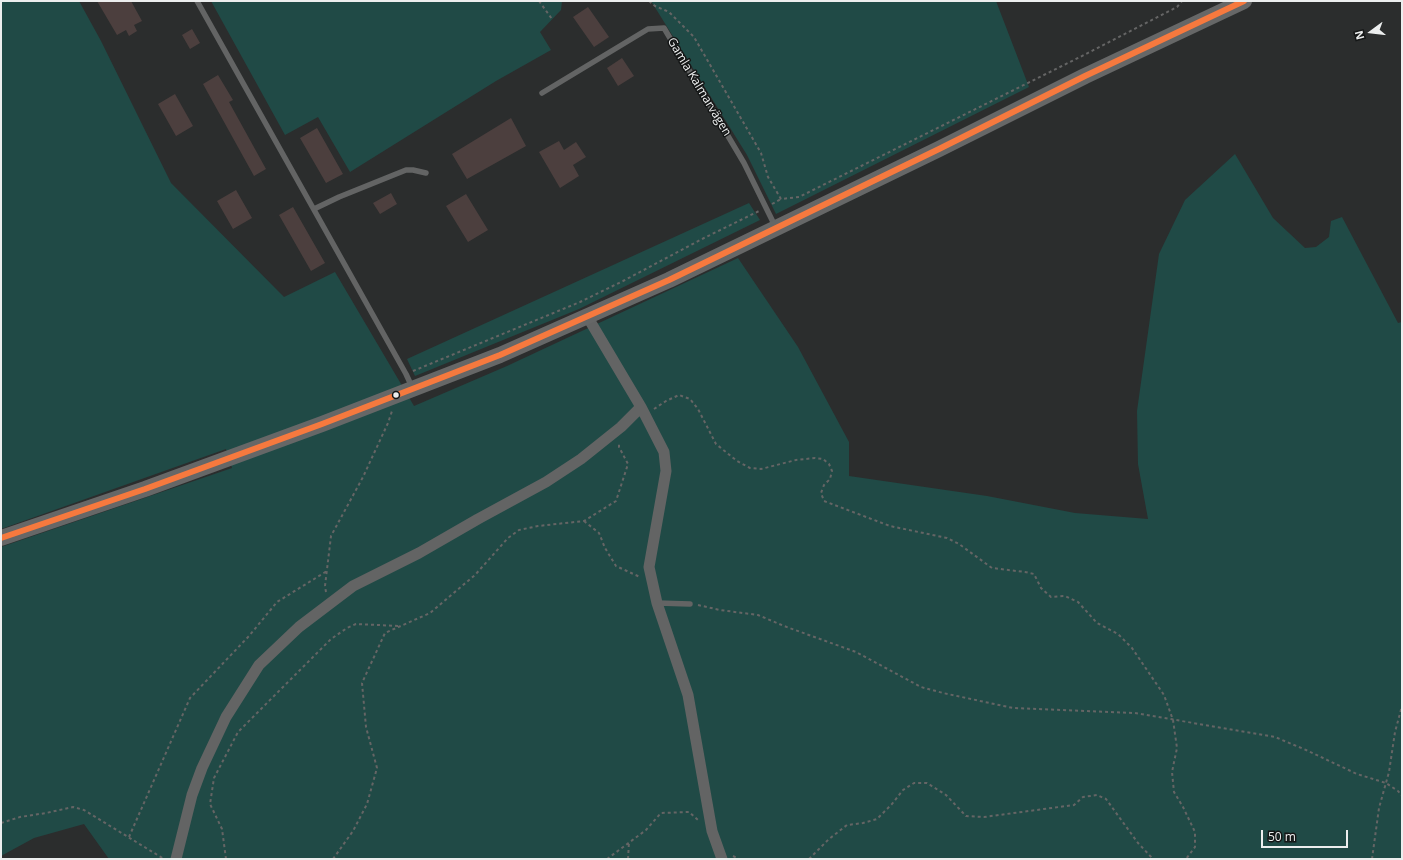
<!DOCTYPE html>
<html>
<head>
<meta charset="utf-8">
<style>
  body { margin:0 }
  #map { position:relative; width:1403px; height:860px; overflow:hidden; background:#2b2d2d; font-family:"Open Sans",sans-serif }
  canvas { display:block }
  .frame { position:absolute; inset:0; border:2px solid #eceeee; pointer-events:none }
  .north { position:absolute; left:1351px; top:12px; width:40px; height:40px; -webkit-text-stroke:3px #141616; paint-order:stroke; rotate:255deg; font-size:11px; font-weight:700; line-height:16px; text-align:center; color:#eceeee }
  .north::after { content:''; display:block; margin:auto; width:14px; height:18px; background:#eceeee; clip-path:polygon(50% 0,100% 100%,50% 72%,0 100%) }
  .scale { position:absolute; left:1261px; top:830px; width:87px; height:18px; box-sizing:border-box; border:2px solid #eceeee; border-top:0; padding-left:5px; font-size:12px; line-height:14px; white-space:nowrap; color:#eceeee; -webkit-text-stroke:3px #141616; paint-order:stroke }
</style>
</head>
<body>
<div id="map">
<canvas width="1403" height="860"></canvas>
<div class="frame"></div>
<div class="north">N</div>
<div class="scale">50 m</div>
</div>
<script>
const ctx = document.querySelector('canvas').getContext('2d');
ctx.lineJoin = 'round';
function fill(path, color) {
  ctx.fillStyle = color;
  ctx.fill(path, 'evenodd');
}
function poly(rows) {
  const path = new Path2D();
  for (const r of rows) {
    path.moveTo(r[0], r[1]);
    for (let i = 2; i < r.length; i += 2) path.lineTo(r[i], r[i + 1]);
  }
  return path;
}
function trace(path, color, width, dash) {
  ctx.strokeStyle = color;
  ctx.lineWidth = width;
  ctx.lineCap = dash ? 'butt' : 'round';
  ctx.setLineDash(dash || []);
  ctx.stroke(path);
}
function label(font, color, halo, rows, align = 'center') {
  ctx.font = font + ' "Open Sans",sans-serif';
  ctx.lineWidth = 3;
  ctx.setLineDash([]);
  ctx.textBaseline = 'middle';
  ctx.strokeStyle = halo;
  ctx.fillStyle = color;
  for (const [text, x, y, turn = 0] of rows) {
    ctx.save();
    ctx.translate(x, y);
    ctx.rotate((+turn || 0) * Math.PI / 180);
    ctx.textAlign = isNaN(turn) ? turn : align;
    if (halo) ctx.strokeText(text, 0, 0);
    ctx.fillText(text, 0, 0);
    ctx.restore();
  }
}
fill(poly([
  [1,1,79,1,101,41,171,183,284,297,335,272,414,406,507,366,738,258,798,347,849,442,849,476,987,496,1075,513,1148,519,1138,464,1137,411,1159,254,1185,200,1235,154,1273,218,1305,248,1316,247,1329,237,1331,221,1342,217,1398,323,1402,322,1402,859,109,859,84,824,34,838,1,856,1,547,232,468,226,449,1,529],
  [211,1,562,1,561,10,540,32,551,50,496,81,350,172,318,117,285,135],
  [651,1,996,1,1029,87,776,214,747,155],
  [749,203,760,220,579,309,415,376,407,359]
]), '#204a46');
fill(poly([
  [97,1,131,1,142,21,134,25,137,31,129,36,126,30,117,35],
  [588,7,609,37,594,47,573,17],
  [192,29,200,43,190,49,182,35],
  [622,58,634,76,618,86,607,68],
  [218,75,233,100,229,102,266,169,254,176,203,84],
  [175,94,193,126,176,136,158,104],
  [511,118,526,146,467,179,452,154],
  [317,128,343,174,326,183,300,138],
  [559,141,564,150,576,142,586,157,573,165,579,176,560,188,539,152],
  [236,190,252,218,233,229,217,201],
  [391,193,397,204,380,214,373,203],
  [466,194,488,230,468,242,446,206],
  [293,207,325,263,311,271,279,215]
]), '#4c3f3e');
trace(poly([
  [539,1,552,19],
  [649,1,655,6,669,12,694,37,761,153,768,177,781,199,799,197,1080,57,1177,7,1182,1],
  [772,204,781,199],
  [413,371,580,302,623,281,704,238,759,211],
  [654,409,666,401,679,395,690,399,698,409,716,444,737,461,750,468,761,469,796,460,815,458,823,459,829,464,832,471,830,479,824,485,821,493,824,501,890,526,947,538,959,544,992,568,1025,572,1034,574,1041,588,1051,597,1065,596,1078,602,1097,623,1118,634,1132,648,1164,695,1173,720,1177,748,1172,772,1174,792,1183,807,1195,832,1195,847,1186,859],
  [584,521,599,533,605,548,616,566,640,577],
  [326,592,325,586,331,536,363,477,388,423,392,411],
  [698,605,720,610,758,615,784,626,856,652,921,687,943,693,1013,708,1135,713,1275,737,1306,750,1357,774,1386,783,1398,791,1402,796],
  [1,823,20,817,46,813,73,807,84,810,164,859],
  [129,837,190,698,249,636,277,602,327,571],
  [733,856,739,859],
  [226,859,222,829,210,804,214,778,238,732,331,639,347,628,356,624,399,626],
  [333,859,353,831,367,804,377,768,366,727,362,683,385,633,430,613,475,575,508,538,519,530,538,526,584,521,616,501,628,464,619,447,619,442],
  [607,859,646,830,661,813,689,812,698,820],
  [628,859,629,842],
  [809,859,829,839,847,825,863,823,877,819,892,804,903,790,914,783,927,783,946,795,966,816,984,817,1074,805,1083,797,1097,795,1106,799,1138,843,1153,859],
  [1372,859,1379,808,1389,772,1395,732,1402,706]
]), '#656565', 2, [3, 3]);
trace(poly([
  [197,1,406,374,412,387],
  [542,93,648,29,664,28,744,163,775,226],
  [314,209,339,197,406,170,413,170,426,173],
  [657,603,690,604]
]), '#636464', 5.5);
trace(poly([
  [641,407,664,452,666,471,649,567,657,603,688,695,712,831,722,859],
  [176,859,192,795,202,768,226,717,259,665,299,627,353,586,419,553,478,519,546,482,581,459,621,427,641,407,587,316]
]), '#636464', 11);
trace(poly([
  [1,538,145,489,322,424,500,355,669,280,939,149,1085,76,1244,1]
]), '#666767', 16);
trace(poly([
  [1,538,145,489,322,424,500,355,669,280,939,149,1085,76,1244,1]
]), '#f6793e', 6);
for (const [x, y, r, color] of [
  [396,395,3.5,"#eceeee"]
]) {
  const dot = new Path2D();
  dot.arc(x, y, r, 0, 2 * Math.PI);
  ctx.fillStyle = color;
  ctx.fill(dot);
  trace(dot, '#141616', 1.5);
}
label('12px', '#eceeee', '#141616', [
  ["Gamla Kalmarvägen",699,87,59]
]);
</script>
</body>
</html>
